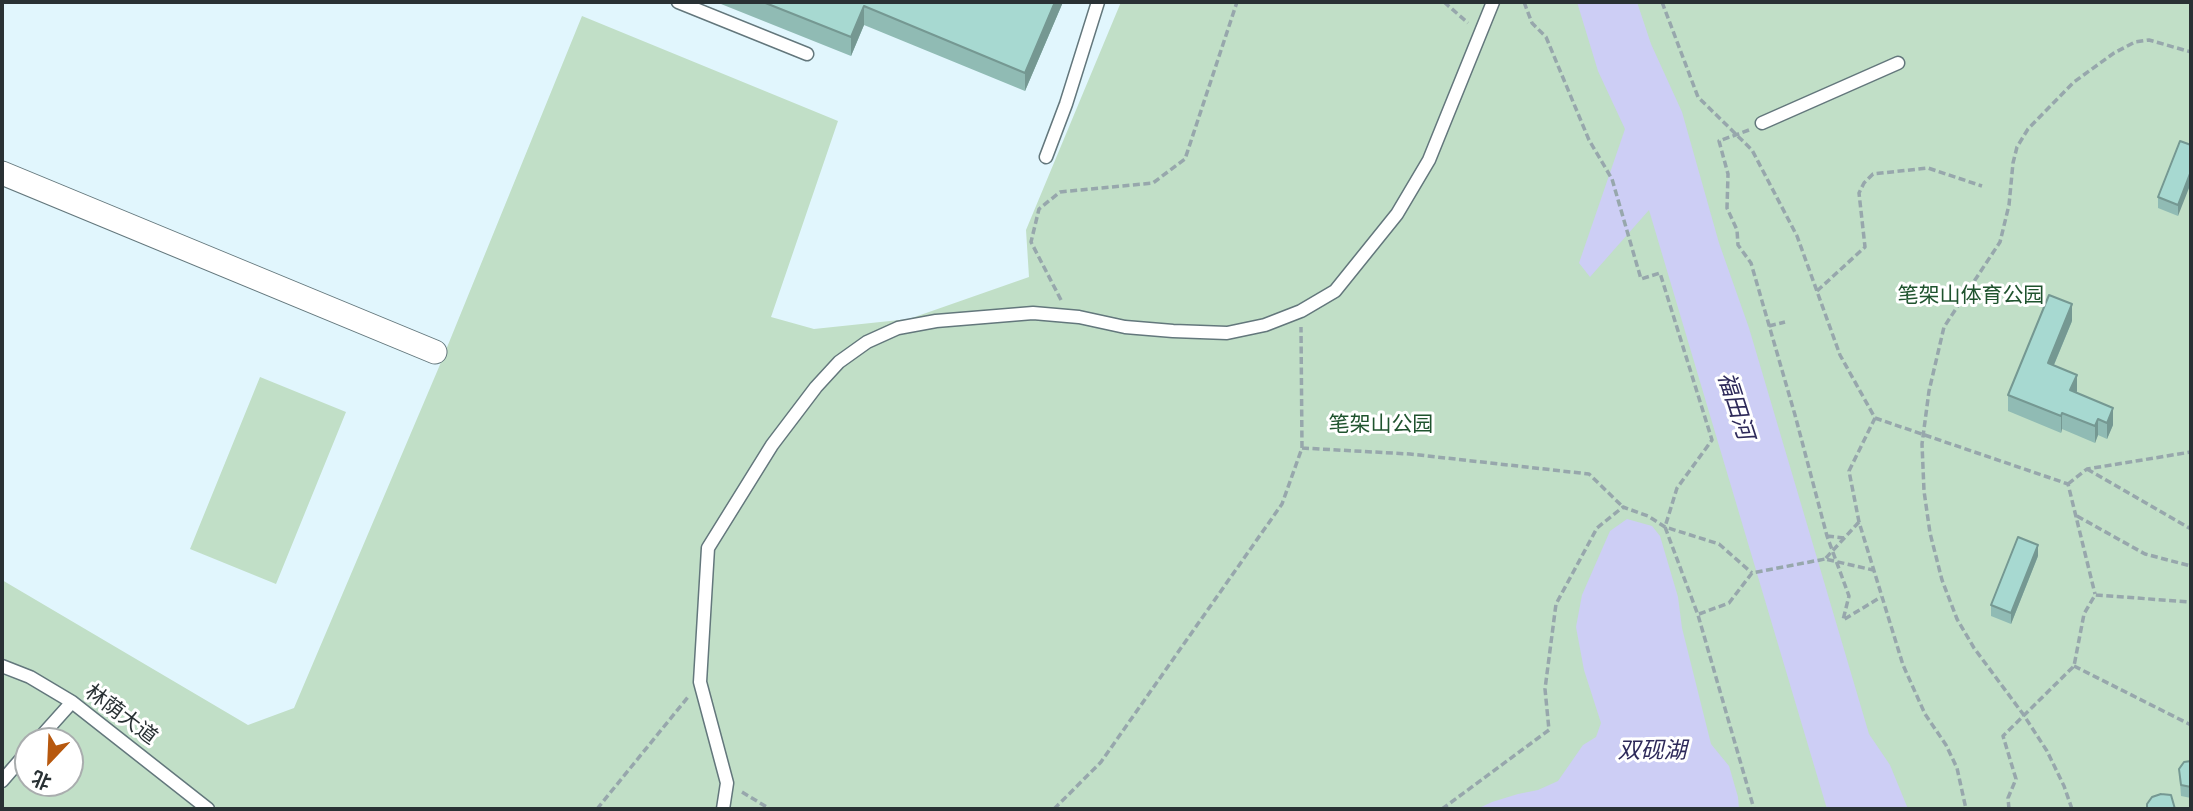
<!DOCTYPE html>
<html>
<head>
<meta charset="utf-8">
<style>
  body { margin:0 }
  #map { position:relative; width:2193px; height:811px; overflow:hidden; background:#e1f6fd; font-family:Rubik,"Noto Sans SC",sans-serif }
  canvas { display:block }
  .frame { position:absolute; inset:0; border:4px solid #293134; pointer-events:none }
  .north { position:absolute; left:14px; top:727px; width:70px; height:70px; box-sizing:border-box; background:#fff; border:2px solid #a9adae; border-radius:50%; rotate:203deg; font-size:19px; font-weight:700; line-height:28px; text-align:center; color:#293134 }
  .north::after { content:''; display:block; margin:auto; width:24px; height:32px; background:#b7580e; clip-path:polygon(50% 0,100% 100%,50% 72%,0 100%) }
</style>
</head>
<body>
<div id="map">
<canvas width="2193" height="811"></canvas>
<div class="frame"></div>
<div class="north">北</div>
</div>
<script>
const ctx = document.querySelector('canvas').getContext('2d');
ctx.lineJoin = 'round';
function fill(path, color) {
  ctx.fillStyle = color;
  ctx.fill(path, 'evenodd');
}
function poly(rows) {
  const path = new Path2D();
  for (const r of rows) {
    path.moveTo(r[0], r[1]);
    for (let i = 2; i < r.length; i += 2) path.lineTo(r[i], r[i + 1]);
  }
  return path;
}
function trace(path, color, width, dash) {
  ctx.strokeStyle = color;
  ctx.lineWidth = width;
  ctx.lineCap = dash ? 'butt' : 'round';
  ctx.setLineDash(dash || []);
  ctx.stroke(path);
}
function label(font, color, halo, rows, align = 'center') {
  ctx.font = font + ' Rubik,"Noto Sans SC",sans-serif';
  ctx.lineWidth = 6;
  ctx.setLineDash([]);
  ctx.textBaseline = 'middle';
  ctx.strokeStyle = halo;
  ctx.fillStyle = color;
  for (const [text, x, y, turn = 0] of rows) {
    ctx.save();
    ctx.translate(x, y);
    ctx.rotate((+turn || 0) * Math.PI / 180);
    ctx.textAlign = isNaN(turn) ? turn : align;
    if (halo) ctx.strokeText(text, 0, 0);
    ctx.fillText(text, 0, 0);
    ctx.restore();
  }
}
fill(poly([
  [1121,2,2191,2,2191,809,2,809,2,580,248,725,294,708,439,367,582,16,838,121,771,317,814,329,909,319,1029,277,1026,230],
  [28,741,70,741,70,783,28,783],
  [260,377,346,412,276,584,190,549]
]), '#c1dfc7');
fill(poly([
  [1577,2,1637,2,1651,44,1682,112,1719,243,1749,328,1869,734,1890,765,1908,809,1827,809,1649,210,1590,277,1579,263,1625,129,1598,71],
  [1627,519,1652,526,1660,536,1678,597,1682,628,1711,744,1729,766,1738,797,1739,809,1477,809,1492,802,1518,794,1538,790,1558,781,1583,745,1596,737,1601,723,1584,670,1576,627,1582,595,1610,531]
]), '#cdcef5');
const lane = poly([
  [678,2,807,54],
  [1762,123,1898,63],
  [1046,157,1066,104,1098,2],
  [2,666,30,677,72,702,208,809],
  [37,741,72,702],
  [2,781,28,751],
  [723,809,727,783,700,682,708,548,772,445,816,387,839,362,867,342,898,328,936,321,1033,313,1079,317,1125,327,1173,331,1227,333,1265,325,1301,311,1335,291,1397,214,1429,160,1493,2]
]);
const street = poly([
  [2,173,435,352]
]);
trace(lane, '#63777c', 15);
trace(street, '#63777c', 25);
trace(poly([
  [1444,2,1468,23],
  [1524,2,1532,23,1546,37,1589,140,1612,179,1641,279,1660,273,1712,440,1677,488,1665,527,1698,615,1754,809],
  [1662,2,1698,97,1752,150,1797,236,1840,355,1875,418,1849,471,1859,522,1903,665,1925,714,1946,745,1957,768,1966,809],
  [1749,130,1719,141,1728,174,1727,208,1737,230,1738,245,1751,263,1795,415,1827,536,1849,596,1843,620,1881,597],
  [1817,291,1865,247,1859,193,1864,183,1873,174,1928,168,1982,186],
  [1061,300,1031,242,1039,209,1060,192,1153,183,1185,159,1237,2],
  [1769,326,1785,322],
  [2191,404,2191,424],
  [1875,418,2068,484,2095,594],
  [1302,448,1410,454,1589,474,1623,507],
  [2087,469,2191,529],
  [2068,484,2087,469,2191,452],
  [2077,516,2145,554,2191,566],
  [1827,536,1844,538],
  [1699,614,1729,603,1752,573,1825,559],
  [2074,666,2189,724,2191,723],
  [742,792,770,809],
  [597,809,688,697],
  [1054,809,1101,762,1282,504,1302,448,1301,327],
  [1442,809,1549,730,1545,689,1556,604,1597,528,1623,507,1648,516,1665,527,1719,544,1752,573],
  [2009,809,2008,798,2016,779,2003,736,2074,666,2084,614,2095,595,2191,602],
  [2072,809,2064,786,2047,751,2023,714,1974,648,1957,619,1942,580,1930,533,1924,491,1922,444,1929,391,1944,327,2000,242,2009,205,2013,163,2017,147,2028,129,2074,82,2114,53,2135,42,2149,40,2191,52]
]), '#97a7ac', 3.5, [7, 3.5]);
trace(lane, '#fff', 12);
trace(street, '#fff', 23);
trace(poly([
  [1859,522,1825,559,1873,570]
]), '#97a7ac', 3.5, [7, 3.5]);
fill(poly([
  [716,2,1063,2,1025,91,864,25,851,56],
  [2180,141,2178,216,2158,208,2158,197],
  [2072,321,2054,365,2077,391,2076,393,2113,425,2107,439,2098,435,2095,443,2062,429,2061,433,2008,411,2008,395],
  [2038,556,2011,624,1991,616,1991,605],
  [2191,761,2191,798,2181,796,2179,769]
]), '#90bbb4');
fill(poly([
  [1055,2,1063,2,1025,91,1025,73],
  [864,6,864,25,851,56,851,37],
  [2191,171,2191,183,2178,216,2178,205],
  [2072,304,2072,321,2048,379,2048,363],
  [2077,375,2077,391,2070,406,2070,390],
  [2113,408,2113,425,2107,439,2107,423],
  [2062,413,2062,429,2061,433,2061,416],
  [2098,419,2098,435,2095,443,2095,426],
  [2038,545,2038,556,2011,624,2011,613]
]), '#759892');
const building = poly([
  [763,2,1055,2,1025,73,864,6,851,37,763,2],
  [2180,141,2191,145,2191,171,2178,205,2158,197,2180,141],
  [2049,295,2072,304,2048,363,2077,375,2070,390,2113,408,2107,423,2098,419,2095,426,2062,413,2061,416,2008,395,2049,295],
  [2018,537,2038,545,2011,613,1991,605,2018,537],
  [2191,761,2191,787,2181,785,2179,769,2184,762,2191,761],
  [2161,794,2171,795,2175,809,2147,809,2147,804,2152,797,2161,794]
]);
fill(building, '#a7d9d1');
trace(building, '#759892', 2);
label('21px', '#1f532e', '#fff', [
  ["笔架山体育公园",1971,296],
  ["笔架山公园",1381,425]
]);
label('21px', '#293134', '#fff', [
  ["林荫大道",121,715,37]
]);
label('italic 23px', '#2e2a5a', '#fff', [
  ["福田河",1735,406,72],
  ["双砚湖",1652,751]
]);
</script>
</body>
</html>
